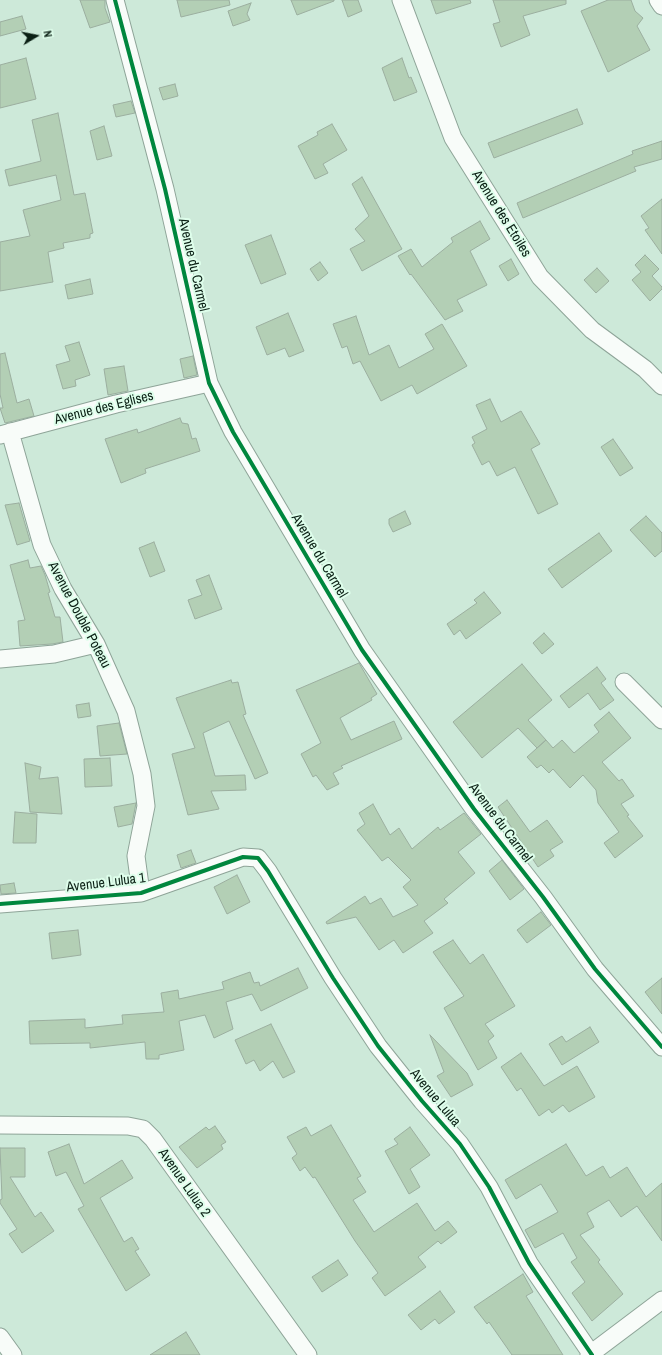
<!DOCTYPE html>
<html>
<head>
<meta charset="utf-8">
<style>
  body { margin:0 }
  #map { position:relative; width:662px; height:1355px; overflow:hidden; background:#cde9d9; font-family:"Archivo Narrow",sans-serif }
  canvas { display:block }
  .north { position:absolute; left:16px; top:16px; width:40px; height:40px; -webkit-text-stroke:3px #defeeb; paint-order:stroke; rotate:80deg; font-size:11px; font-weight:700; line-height:16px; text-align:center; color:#0b2015 }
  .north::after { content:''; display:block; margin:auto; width:14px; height:18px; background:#0b2015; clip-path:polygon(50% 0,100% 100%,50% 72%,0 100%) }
</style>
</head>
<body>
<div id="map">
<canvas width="662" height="1355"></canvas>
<div class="north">N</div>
</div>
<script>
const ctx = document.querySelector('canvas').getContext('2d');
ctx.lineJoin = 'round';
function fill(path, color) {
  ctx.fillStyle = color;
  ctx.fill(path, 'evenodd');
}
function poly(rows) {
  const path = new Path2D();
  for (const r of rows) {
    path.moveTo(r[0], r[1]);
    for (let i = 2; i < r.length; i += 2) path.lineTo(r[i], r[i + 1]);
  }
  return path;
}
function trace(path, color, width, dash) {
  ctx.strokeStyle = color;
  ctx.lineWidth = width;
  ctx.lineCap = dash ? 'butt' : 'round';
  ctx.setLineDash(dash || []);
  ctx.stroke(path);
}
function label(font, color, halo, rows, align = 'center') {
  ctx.font = font + ' "Archivo Narrow",sans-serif';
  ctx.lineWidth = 4;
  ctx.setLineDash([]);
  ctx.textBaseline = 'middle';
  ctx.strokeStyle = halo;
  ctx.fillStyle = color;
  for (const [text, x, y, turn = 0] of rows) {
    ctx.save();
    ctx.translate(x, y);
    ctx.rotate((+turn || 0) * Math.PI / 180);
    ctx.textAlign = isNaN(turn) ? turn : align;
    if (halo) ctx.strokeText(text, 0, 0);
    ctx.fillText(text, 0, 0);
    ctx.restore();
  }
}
const building = poly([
  [80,0,105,0,105,8,110,22,90,28,80,0],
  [177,0,229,0,230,5,181,17,177,0],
  [291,0,334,0,334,1,297,15,291,0],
  [342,0,358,0,362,11,348,17,342,0],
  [431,0,470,0,471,3,436,14,431,0],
  [493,0,566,0,566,4,523,16,530,35,501,47,493,24,500,22,493,0],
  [608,0,631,0,635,11,643,18,637,26,650,50,608,72,581,11,608,0],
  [251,3,247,14,250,20,233,26,228,11,251,3],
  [22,16,26,29,0,36,0,22,22,16],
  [26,58,36,99,0,108,0,65,26,58],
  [402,58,409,78,411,77,417,92,394,101,382,68,402,58],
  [175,84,178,96,163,100,159,88,175,84],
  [131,101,135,113,116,117,113,105,131,101],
  [577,109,583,124,494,158,488,143,577,109],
  [58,113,74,195,85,193,93,233,90,234,90,238,63,243,64,248,48,252,53,282,0,291,0,242,30,236,23,210,61,200,56,175,9,186,5,170,41,161,32,120,58,113],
  [332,124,347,150,323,164,328,173,315,179,298,146,318,135,317,132,332,124],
  [104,126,112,156,97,160,90,131,104,126],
  [662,141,662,159,634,167,636,171,523,218,517,203,633,154,632,151,662,141],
  [362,177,402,249,362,271,350,249,365,241,355,229,369,216,352,184,362,177],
  [662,199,662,254,645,230,649,228,641,216,662,199],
  [480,221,490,239,470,251,487,285,457,300,463,311,445,320,411,274,410,275,398,256,411,249,422,267,453,242,451,238,480,221],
  [271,235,286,274,261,284,245,245,271,235],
  [645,255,659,269,652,276,662,287,662,289,650,301,632,280,641,272,635,265,645,255],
  [511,259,519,274,508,281,499,266,511,259],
  [320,262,328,273,318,281,310,269,320,262],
  [597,268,609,281,596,293,584,280,597,268],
  [90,279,93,294,68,299,65,285,90,279],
  [288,313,304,351,289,357,285,348,267,355,256,327,288,313],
  [356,316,369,355,389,345,399,368,434,349,425,334,442,324,467,366,417,394,412,385,381,401,360,361,353,364,347,346,342,348,333,324,356,316],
  [79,342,90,375,75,380,76,386,63,389,56,365,70,361,65,346,79,342],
  [5,353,17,403,29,399,34,416,5,423,0,408,3,408,0,394,0,354,5,353],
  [193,356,197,375,184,378,180,359,193,356],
  [124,366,128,391,108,395,104,369,124,366],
  [490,399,501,422,521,411,540,444,531,449,558,504,538,514,515,467,497,476,489,461,482,465,472,445,475,443,472,437,487,429,476,405,490,399],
  [180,418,182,423,188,424,192,439,196,438,200,451,145,469,146,473,121,483,105,439,137,429,138,433,180,418],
  [613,439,633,468,620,476,601,447,613,439],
  [19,503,30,541,17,545,5,505,19,503],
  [405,511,411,524,393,532,389,524,389,519,405,511],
  [646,516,662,533,662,551,655,557,630,530,646,516],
  [599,533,612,551,562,588,548,569,599,533],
  [154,542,165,571,150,577,139,548,154,542],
  [28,560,30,568,41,566,45,575,50,592,48,593,55,617,60,617,63,642,52,644,20,646,18,621,25,620,10,565,28,560],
  [209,575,222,609,195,619,188,600,202,595,196,580,209,575],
  [484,592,501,613,466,639,460,630,454,635,447,624,477,603,474,600,484,592],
  [544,633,554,644,542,654,533,643,544,633],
  [359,663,377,694,371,698,372,700,340,718,351,740,394,721,402,739,341,766,343,768,333,773,339,784,327,790,316,775,313,777,301,754,321,743,296,690,359,663],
  [522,664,552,700,528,720,546,740,537,748,518,728,482,758,453,722,522,664],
  [597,667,606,679,601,683,614,700,600,710,588,693,569,708,560,696,597,667],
  [231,680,232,683,238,682,246,714,243,715,268,773,255,779,229,721,203,733,215,776,245,775,246,790,211,791,219,809,188,815,172,754,195,748,176,698,231,680],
  [89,703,91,716,78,718,76,705,89,703],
  [609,712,631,738,602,762,619,781,622,779,634,796,621,804,629,815,627,816,643,836,615,858,604,843,619,832,598,803,596,790,583,775,570,788,553,769,549,773,541,765,537,768,527,757,546,740,553,748,562,740,574,753,599,732,594,725,609,712],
  [119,723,127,754,100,756,97,726,119,723],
  [110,758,112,786,85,787,84,759,110,758],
  [25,763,41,767,39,779,58,777,62,814,30,812,25,763],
  [507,800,530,832,547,820,563,842,550,850,554,856,538,867,498,807,507,800],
  [136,803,132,824,118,827,114,807,136,803],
  [373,804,390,835,399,828,412,849,438,827,440,830,464,813,481,834,458,852,475,873,444,899,448,903,424,921,433,933,403,953,394,940,379,950,356,917,327,924,326,922,365,896,370,904,381,898,393,917,418,905,403,887,411,880,388,857,382,861,357,830,365,824,359,813,373,804],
  [15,812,37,814,36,843,13,843,15,812],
  [191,850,196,863,181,868,177,855,191,850],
  [502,860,524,889,510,900,489,871,502,860],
  [237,875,250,902,227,914,214,887,237,875],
  [14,883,16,893,1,894,0,885,14,883],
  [541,912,551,925,527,943,517,930,541,912],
  [78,930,81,955,52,959,49,933,78,930],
  [453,940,470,964,483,954,515,1006,485,1024,494,1036,488,1041,497,1058,478,1070,444,1008,464,996,433,952,453,940],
  [298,968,308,988,261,1011,252,994,226,1002,233,1029,214,1038,205,1015,179,1021,184,1050,159,1055,159,1059,146,1059,145,1042,90,1048,90,1043,30,1044,29,1021,85,1019,85,1028,123,1024,122,1015,164,1012,161,993,178,990,179,999,224,989,222,982,250,972,254,983,259,982,260,986,298,968],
  [662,978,662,1014,645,992,662,978],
  [271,1024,295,1072,283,1078,273,1061,260,1071,254,1060,246,1064,235,1040,271,1024],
  [590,1027,599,1042,562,1065,549,1044,562,1036,566,1042,590,1027],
  [430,1035,467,1073,473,1085,451,1097,437,1076,444,1072,430,1035],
  [521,1053,544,1086,577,1066,595,1097,569,1112,563,1105,552,1113,549,1109,539,1116,521,1088,517,1091,501,1067,521,1053],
  [331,1125,361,1176,357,1178,366,1192,353,1200,374,1232,417,1203,435,1231,448,1221,457,1232,441,1244,438,1241,418,1257,426,1267,385,1296,372,1278,378,1273,355,1241,315,1177,313,1178,305,1167,300,1171,292,1158,297,1154,287,1137,306,1127,311,1136,331,1125],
  [215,1126,226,1142,221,1145,223,1149,197,1168,179,1147,206,1127,209,1130,215,1126],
  [410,1127,430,1155,410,1169,420,1187,409,1194,385,1151,398,1144,394,1139,410,1127],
  [69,1144,84,1184,122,1160,133,1178,100,1198,124,1242,132,1237,139,1249,135,1251,150,1275,126,1291,78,1209,84,1206,66,1172,56,1176,48,1152,69,1144],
  [566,1144,586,1176,603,1166,610,1178,627,1167,646,1197,662,1183,662,1241,637,1206,621,1217,609,1200,587,1213,594,1227,580,1235,600,1260,598,1262,623,1294,592,1321,572,1293,585,1282,571,1262,577,1258,563,1233,535,1248,525,1230,558,1212,541,1184,516,1199,505,1180,566,1144],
  [0,1148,25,1148,25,1177,10,1177,35,1217,41,1212,54,1231,22,1253,9,1234,17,1229,0,1203,0,1200,2,1199,0,1148],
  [338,1260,348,1275,322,1292,312,1277,338,1260],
  [523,1274,533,1292,526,1296,563,1355,512,1355,489,1322,487,1324,474,1307,523,1274],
  [440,1291,455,1312,439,1324,435,1319,421,1330,408,1315,440,1291],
  [186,1332,200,1355,150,1355,186,1332]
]);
fill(building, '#b3cfb5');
trace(building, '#9bae9f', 1);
const minor = poly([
  [115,0,165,189,209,383,233,432,362,650,474,809,543,897,595,969,662,1047],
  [401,0,453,138,540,277,592,330,645,369,662,386],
  [658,0,662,6],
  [10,432,42,545,63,589,96,644,126,711,142,774,146,806,136,856,141,893],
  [0,435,116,404,209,383],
  [0,659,54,654,96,644],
  [624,682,662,720],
  [0,904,141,893,243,857,258,858,268,871,333,978,378,1046,422,1101,460,1144,489,1187,529,1263,592,1355],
  [0,1125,128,1126,143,1129,153,1139,308,1355],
  [0,1337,13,1355],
  [589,1355,662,1300]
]);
trace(minor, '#8ea498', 19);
trace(minor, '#f8fcf9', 17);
trace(poly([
  [115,0,165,189,209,383,233,432,362,650,474,809,543,897,595,969,662,1047],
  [0,904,141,893,243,857,258,858,268,871,333,978,378,1046,422,1101,460,1144,489,1187,529,1263,592,1355]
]), '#00873e', 4);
label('14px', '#0b2015', '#defeeb', [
  ["Avenue des Etoiles",501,214,58],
  ["Avenue du Carmel",193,265,77],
  ["Avenue des Eglises",104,408,-14],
  ["Avenue du Carmel",319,556,59],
  ["Avenue Double Poteau",79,615,62],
  ["Avenue du Carmel",500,823,53],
  ["Avenue Lulua 1",106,883,-7],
  ["Avenue Lulua",435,1098,50],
  ["Avenue Lulua 2",184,1183,55]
]);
</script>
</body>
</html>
